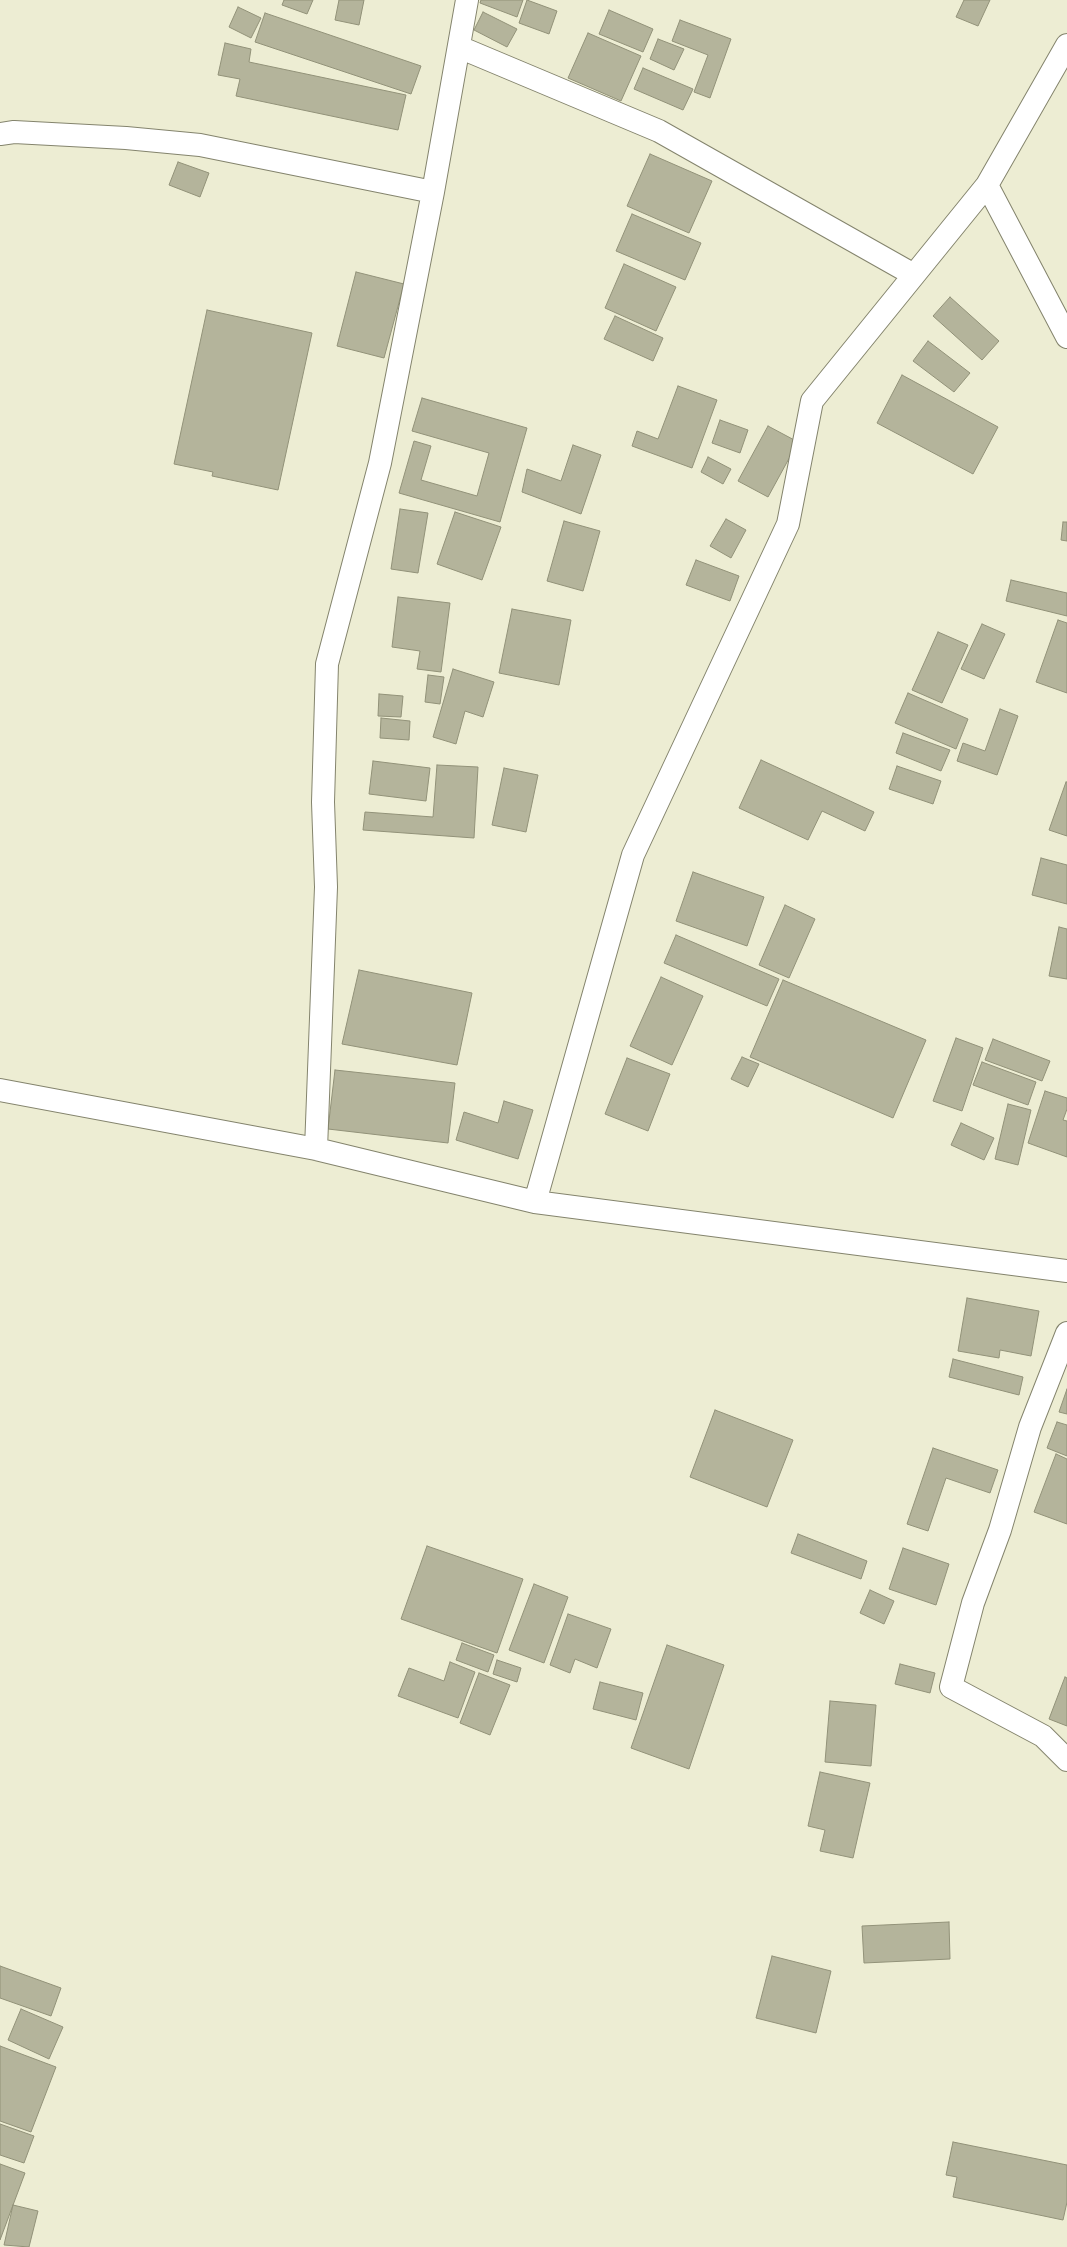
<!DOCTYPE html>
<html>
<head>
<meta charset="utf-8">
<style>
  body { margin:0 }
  canvas { display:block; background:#ededd3 }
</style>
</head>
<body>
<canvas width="1067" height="2247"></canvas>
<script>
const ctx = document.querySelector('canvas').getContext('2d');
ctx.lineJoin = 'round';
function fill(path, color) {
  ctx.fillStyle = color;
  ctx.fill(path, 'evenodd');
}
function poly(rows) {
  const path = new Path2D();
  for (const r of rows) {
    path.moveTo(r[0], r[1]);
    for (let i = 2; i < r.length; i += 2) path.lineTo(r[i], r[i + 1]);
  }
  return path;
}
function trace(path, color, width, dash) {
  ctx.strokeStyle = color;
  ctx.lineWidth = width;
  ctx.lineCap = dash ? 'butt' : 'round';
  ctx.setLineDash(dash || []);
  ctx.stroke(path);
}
const building = poly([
  [284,0,313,0,307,14,282,5,284,0],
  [339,0,364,0,359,25,335,20,339,0],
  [481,0,523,0,517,17,480,3,481,0],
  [527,0,557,11,549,34,519,23,527,0],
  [964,0,990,0,978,26,956,17,964,0],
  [238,7,261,18,251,38,229,27,238,7],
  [609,10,653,29,643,52,599,34,609,10],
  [483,12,517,29,507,47,474,30,483,12],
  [265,13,421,66,411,94,255,42,265,13],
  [680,20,731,39,710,98,694,92,708,55,672,41,680,20],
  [588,33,641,56,621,101,568,78,588,33],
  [658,39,684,49,674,70,650,59,658,39],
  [225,43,251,49,249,62,406,95,398,130,236,96,240,79,218,75,225,43],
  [643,68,693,89,683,110,634,89,643,68],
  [650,154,712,181,689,233,627,206,650,154],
  [178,162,209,173,200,197,169,185,178,162],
  [632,214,701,243,685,280,616,251,632,214],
  [624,264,676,287,656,331,605,308,624,264],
  [356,272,404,284,384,358,337,346,356,272],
  [950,297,999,341,982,360,933,316,950,297],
  [207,310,312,333,278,490,212,476,213,472,174,464,207,310],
  [615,316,663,338,653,361,604,339,615,316],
  [928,341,970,373,954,392,913,361,928,341],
  [902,375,998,427,973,474,877,423,902,375],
  [678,386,717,400,692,468,632,446,637,431,658,439,678,386],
  [422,398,527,428,500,522,399,493,414,441,431,446,421,480,477,496,489,453,412,431,422,398],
  [720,420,748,430,740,453,712,443,720,420],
  [768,426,798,442,768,497,738,481,768,426],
  [573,445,601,455,581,514,522,492,527,469,561,481,573,445],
  [708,457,731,469,723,484,701,472,708,457],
  [400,509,428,513,418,573,391,569,400,509],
  [455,512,501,527,482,580,437,564,455,512],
  [726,519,746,530,731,558,710,546,726,519],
  [564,521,600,531,583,591,547,581,564,521],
  [1063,522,1067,522,1067,541,1061,540,1063,522],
  [696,560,739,576,730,601,686,585,696,560],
  [1011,580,1067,593,1067,616,1006,601,1011,580],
  [398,597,450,603,441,672,417,669,420,651,392,647,398,597],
  [512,609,571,620,559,685,499,673,512,609],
  [1058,620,1067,623,1067,693,1036,682,1058,620],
  [982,624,1005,634,984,679,961,669,982,624],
  [938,632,968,645,942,703,912,690,938,632],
  [453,669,494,682,483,717,465,711,456,744,433,737,453,669],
  [428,675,444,677,440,704,425,702,428,675],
  [908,693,968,719,956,749,895,723,908,693],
  [379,694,403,696,401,717,378,716,379,694],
  [1000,709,1018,716,997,775,957,761,963,743,985,751,1000,709],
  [381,718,410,721,409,740,380,738,381,718],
  [903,733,950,750,941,771,896,753,903,733],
  [761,760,874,812,865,831,822,811,808,840,739,808,761,760],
  [373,761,430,768,426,801,369,794,373,761],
  [437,765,478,767,474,838,363,830,365,812,433,817,437,765],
  [897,766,941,781,933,804,889,789,897,766],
  [504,768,538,775,526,832,492,825,504,768],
  [1066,782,1067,782,1067,836,1049,830,1066,782],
  [1041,858,1067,865,1067,904,1032,895,1041,858],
  [693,872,764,897,747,946,676,921,693,872],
  [785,905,815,919,789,978,759,965,785,905],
  [1059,927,1067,929,1067,979,1049,976,1059,927],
  [676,935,779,979,767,1006,664,963,676,935],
  [359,970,472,993,457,1065,342,1044,359,970],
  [661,977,703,996,672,1065,630,1046,661,977],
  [783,980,926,1040,893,1118,750,1057,783,980],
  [956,1038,983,1048,962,1111,933,1101,956,1038],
  [993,1039,1050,1061,1042,1081,985,1060,993,1039],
  [742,1057,759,1064,748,1087,731,1079,742,1057],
  [627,1058,670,1074,648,1131,605,1114,627,1058],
  [982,1062,1036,1082,1028,1105,973,1085,982,1062],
  [335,1070,455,1083,448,1143,328,1129,335,1070],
  [1045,1091,1067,1098,1067,1109,1063,1120,1067,1121,1067,1157,1028,1143,1045,1091],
  [504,1101,533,1110,518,1159,456,1140,464,1112,498,1123,504,1101],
  [1008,1104,1031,1110,1018,1165,995,1159,1008,1104],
  [961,1123,994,1138,984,1160,951,1145,961,1123],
  [967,1298,1039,1311,1031,1356,1000,1350,999,1358,958,1351,967,1298],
  [953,1359,1023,1377,1019,1395,949,1377,953,1359],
  [1067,1389,1067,1414,1059,1412,1067,1389],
  [715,1410,793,1440,767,1507,690,1477,715,1410],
  [1057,1422,1067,1425,1067,1456,1047,1448,1057,1422],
  [933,1448,998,1470,990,1493,946,1478,928,1531,907,1524,933,1448],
  [1056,1454,1067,1459,1067,1524,1034,1512,1056,1454],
  [798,1534,867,1561,861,1579,791,1553,798,1534],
  [427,1546,523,1579,497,1653,401,1619,427,1546],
  [903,1548,949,1564,936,1605,889,1589,903,1548],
  [534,1584,568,1597,544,1663,509,1650,534,1584],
  [870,1590,894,1601,884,1624,860,1613,870,1590],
  [568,1614,611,1629,597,1668,575,1659,570,1673,550,1665,568,1614],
  [462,1643,494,1655,488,1672,456,1660,462,1643],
  [667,1645,724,1665,689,1769,631,1748,667,1645],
  [497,1660,521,1668,517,1682,493,1674,497,1660],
  [450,1662,475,1672,458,1718,398,1696,409,1668,444,1681,450,1662],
  [900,1664,935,1673,930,1693,895,1684,900,1664],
  [479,1673,510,1685,490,1735,460,1723,479,1673],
  [1065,1677,1067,1678,1067,1726,1049,1719,1065,1677],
  [600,1682,643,1693,636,1720,593,1709,600,1682],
  [830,1701,876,1705,871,1766,825,1762,830,1701],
  [820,1772,870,1783,853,1858,820,1851,825,1830,808,1826,820,1772],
  [949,1922,950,1959,864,1963,862,1926,949,1922],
  [772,1956,831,1971,816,2033,756,2018,772,1956],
  [0,1966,61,1988,51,2016,0,1998,0,1966],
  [21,2009,63,2027,49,2059,8,2040,21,2009],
  [0,2046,56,2067,31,2132,0,2121,0,2046],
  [0,2124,34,2136,24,2163,0,2155,0,2124],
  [953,2142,1067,2165,1067,2202,1063,2220,953,2197,957,2177,946,2175,953,2142],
  [0,2164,25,2173,0,2240,0,2164],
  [13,2205,38,2211,29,2247,4,2245,13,2205]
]);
fill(building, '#b4b49b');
trace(building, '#929279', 1);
const minor = poly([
  [459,47,659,131,914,275],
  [0,134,14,132,126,138,200,145,433,192],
  [987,185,1067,337],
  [0,1090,316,1149,535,1202,1067,1271],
  [316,1149,326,887,323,802,327,664,380,463,433,192,467,0],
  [535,1202,633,855,788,524,812,401,987,185,1067,45],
  [1067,1333,1030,1427,1000,1530,973,1603,951,1687,1043,1736,1067,1760]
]);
trace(minor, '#84846d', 24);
trace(minor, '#fff', 22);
</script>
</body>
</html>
